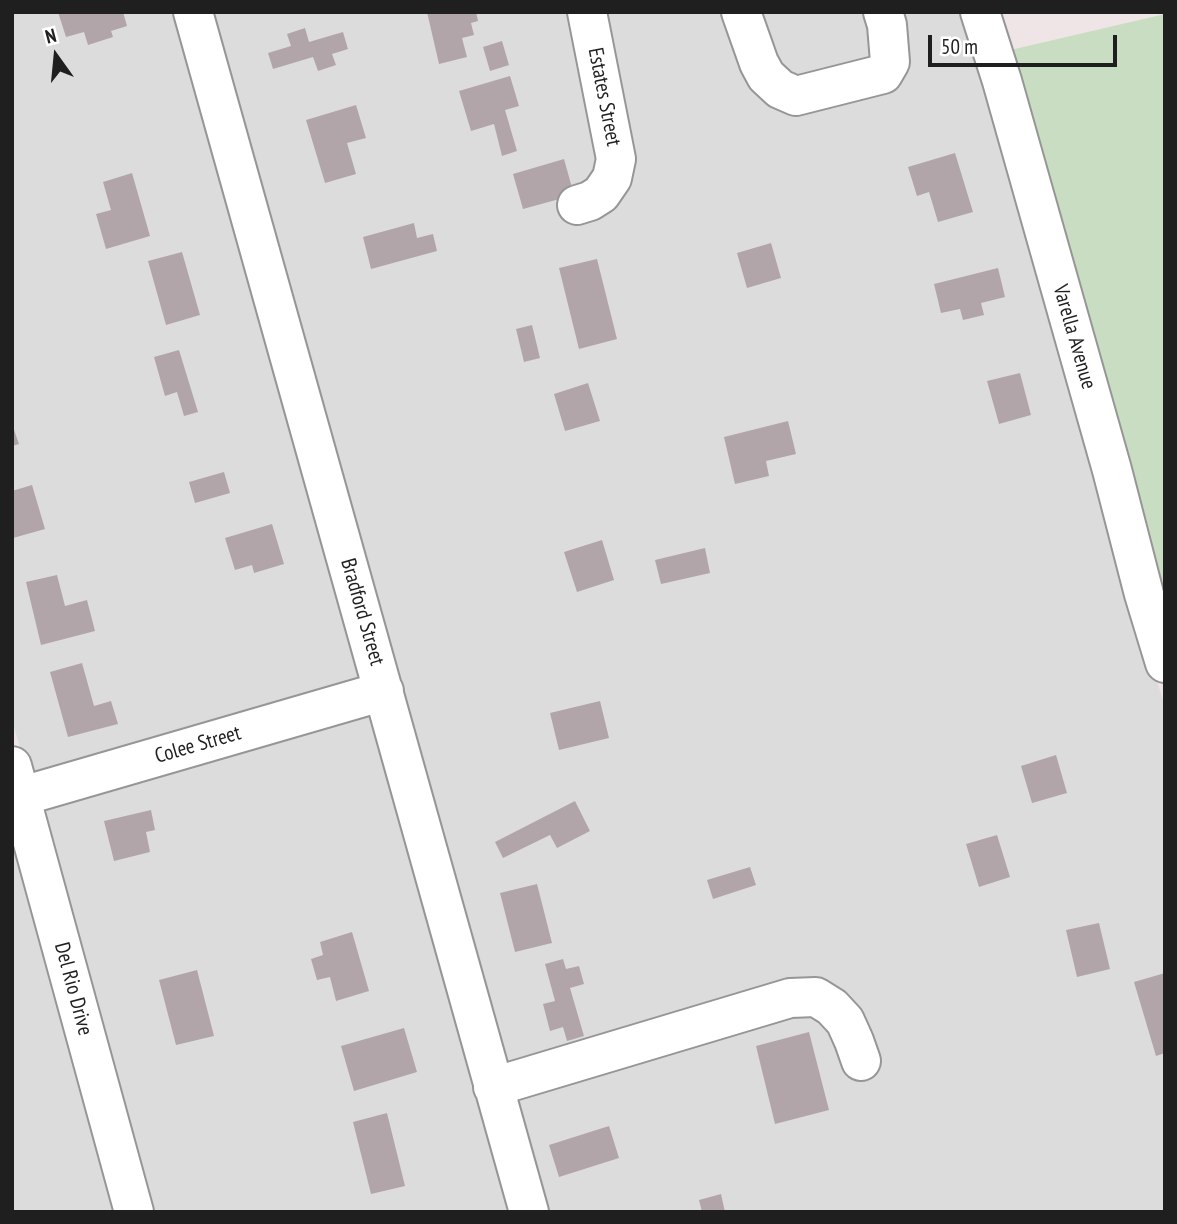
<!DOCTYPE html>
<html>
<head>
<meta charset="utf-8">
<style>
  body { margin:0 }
  #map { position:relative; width:1177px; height:1224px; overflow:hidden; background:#efe5e7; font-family:"PT Sans Narrow",sans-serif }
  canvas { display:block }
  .frame { position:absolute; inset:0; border:14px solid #1f1f1f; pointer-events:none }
  .north { position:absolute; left:21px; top:21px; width:70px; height:70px; -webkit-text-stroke:5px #fff; paint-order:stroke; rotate:345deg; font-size:19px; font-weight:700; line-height:28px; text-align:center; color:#1f1f1f }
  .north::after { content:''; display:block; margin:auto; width:24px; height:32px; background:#1f1f1f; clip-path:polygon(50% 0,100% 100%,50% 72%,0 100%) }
  .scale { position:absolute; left:928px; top:35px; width:189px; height:32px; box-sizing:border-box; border:4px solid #1f1f1f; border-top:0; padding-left:9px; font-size:21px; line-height:24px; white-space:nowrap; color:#1f1f1f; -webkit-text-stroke:5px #fff; paint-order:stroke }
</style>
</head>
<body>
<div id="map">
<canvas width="1177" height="1224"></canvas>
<div class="frame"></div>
<div class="north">N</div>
<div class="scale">50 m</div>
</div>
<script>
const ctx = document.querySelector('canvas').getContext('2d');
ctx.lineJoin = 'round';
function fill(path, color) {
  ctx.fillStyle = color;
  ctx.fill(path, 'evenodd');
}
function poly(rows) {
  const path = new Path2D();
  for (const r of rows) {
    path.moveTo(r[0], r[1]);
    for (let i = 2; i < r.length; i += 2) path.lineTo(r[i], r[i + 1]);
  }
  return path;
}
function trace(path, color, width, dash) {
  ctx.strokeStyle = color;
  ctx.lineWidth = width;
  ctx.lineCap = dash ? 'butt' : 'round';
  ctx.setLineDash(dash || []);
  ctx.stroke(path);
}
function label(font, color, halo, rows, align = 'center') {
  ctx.font = font + ' "PT Sans Narrow",sans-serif';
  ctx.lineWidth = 5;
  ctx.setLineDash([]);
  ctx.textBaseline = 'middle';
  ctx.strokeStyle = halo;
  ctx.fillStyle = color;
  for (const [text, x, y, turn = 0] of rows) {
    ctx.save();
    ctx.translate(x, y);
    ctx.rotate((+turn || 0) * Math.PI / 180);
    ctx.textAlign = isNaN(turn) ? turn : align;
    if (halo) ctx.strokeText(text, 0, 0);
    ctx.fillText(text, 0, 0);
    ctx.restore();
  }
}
fill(poly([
  [12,12,179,12,368,680,29,779,12,720],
  [205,12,574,12,603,158,601,171,592,182,584,187,561,194,570,222,597,214,611,204,625,183,629,157,601,12,967,12,990,85,1100,474,1132,598,1165,707,1165,1212,542,1212],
  [376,708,516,1212,148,1212,37,807],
  [12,814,122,1212,12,1212]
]), '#dddcdd');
fill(poly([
  [1165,14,1165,619,1006,51]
]), '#c9ddc3');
fill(poly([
  [58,12,123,12,127,26,111,31,113,37,88,45,84,32,66,37],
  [427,12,476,12,478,21,471,23,474,35,462,38,467,57,439,64],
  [305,28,309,42,343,32,348,49,332,54,336,65,318,71,313,57,273,69,268,53,291,46,287,34],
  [502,41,509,65,490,71,483,47],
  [510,76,519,106,505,110,517,151,502,156,494,124,471,131,459,91],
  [356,105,366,138,347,143,356,174,325,183,306,120],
  [955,153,973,212,938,222,929,192,917,196,908,167],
  [564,159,574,195,523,209,513,174],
  [132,173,150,236,106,249,96,214,111,210,103,182],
  [414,223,417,238,433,234,437,251,371,269,363,237],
  [771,243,781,278,747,288,737,253],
  [182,252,200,315,166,325,148,261],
  [597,259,617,339,579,349,559,268],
  [998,268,1005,297,981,303,984,315,963,320,960,309,941,313,934,284],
  [532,325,540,358,524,362,516,329],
  [179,350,198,412,184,416,177,392,165,396,154,357],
  [1020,373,1031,415,999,424,987,381],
  [588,383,600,421,565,431,554,394],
  [788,421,796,454,766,461,769,476,735,484,724,437],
  [12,424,19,444,12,446],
  [224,472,230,493,195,503,189,482],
  [32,485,45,529,13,538,12,491],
  [272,524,284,564,254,573,252,565,235,570,225,538],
  [602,540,614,580,577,592,564,552],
  [705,548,710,573,661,584,655,560],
  [57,575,65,606,87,600,95,631,41,645,26,582],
  [82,663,94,706,111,701,118,724,68,737,50,672],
  [600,701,609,738,559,750,550,713],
  [1056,755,1067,793,1032,803,1021,766],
  [575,801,590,831,557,848,550,835,503,858,495,842],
  [151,810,155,830,146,832,150,852,114,861,104,821],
  [997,835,1010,877,979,887,966,844],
  [750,867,756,885,713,899,707,880],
  [537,884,552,943,515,952,500,893],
  [1099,923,1110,969,1077,977,1066,930],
  [352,932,369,991,336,1001,330,977,317,980,311,959,323,955,320,942],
  [563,959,566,969,579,966,584,984,570,988,584,1036,567,1041,563,1027,550,1031,543,1004,555,1001,545,964],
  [197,970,214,1036,176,1045,159,980],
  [1165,973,1165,1053,1156,1056,1134,982],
  [404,1028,417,1072,354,1091,341,1046],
  [809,1032,829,1110,775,1124,756,1046],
  [387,1113,405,1186,371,1194,353,1122],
  [609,1126,619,1158,559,1177,549,1145],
  [721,1194,725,1212,702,1212,699,1200]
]), '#b1a5a9');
const minor = poly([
  [193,12,529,1212],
  [741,12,759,63,766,76,780,89,796,96,883,74,890,62,887,25,883,12],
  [980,12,1002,81,1112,470,1144,594,1165,663],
  [577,205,590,201,601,194,612,178,616,159,587,12],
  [12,766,134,1212],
  [12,799,384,691],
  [493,1087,790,998,816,997,832,1007,845,1021,854,1041,861,1061]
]);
trace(minor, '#969696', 42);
trace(minor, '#fff', 38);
label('21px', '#1f1f1f', '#fff', [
  ["Estates Street",604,97,79],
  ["Varella Avenue",1074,337,74],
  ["Bradford Street",362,612,74],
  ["Colee Street",198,745,-16],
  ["Del Rio Drive",73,989,75]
]);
</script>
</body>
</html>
